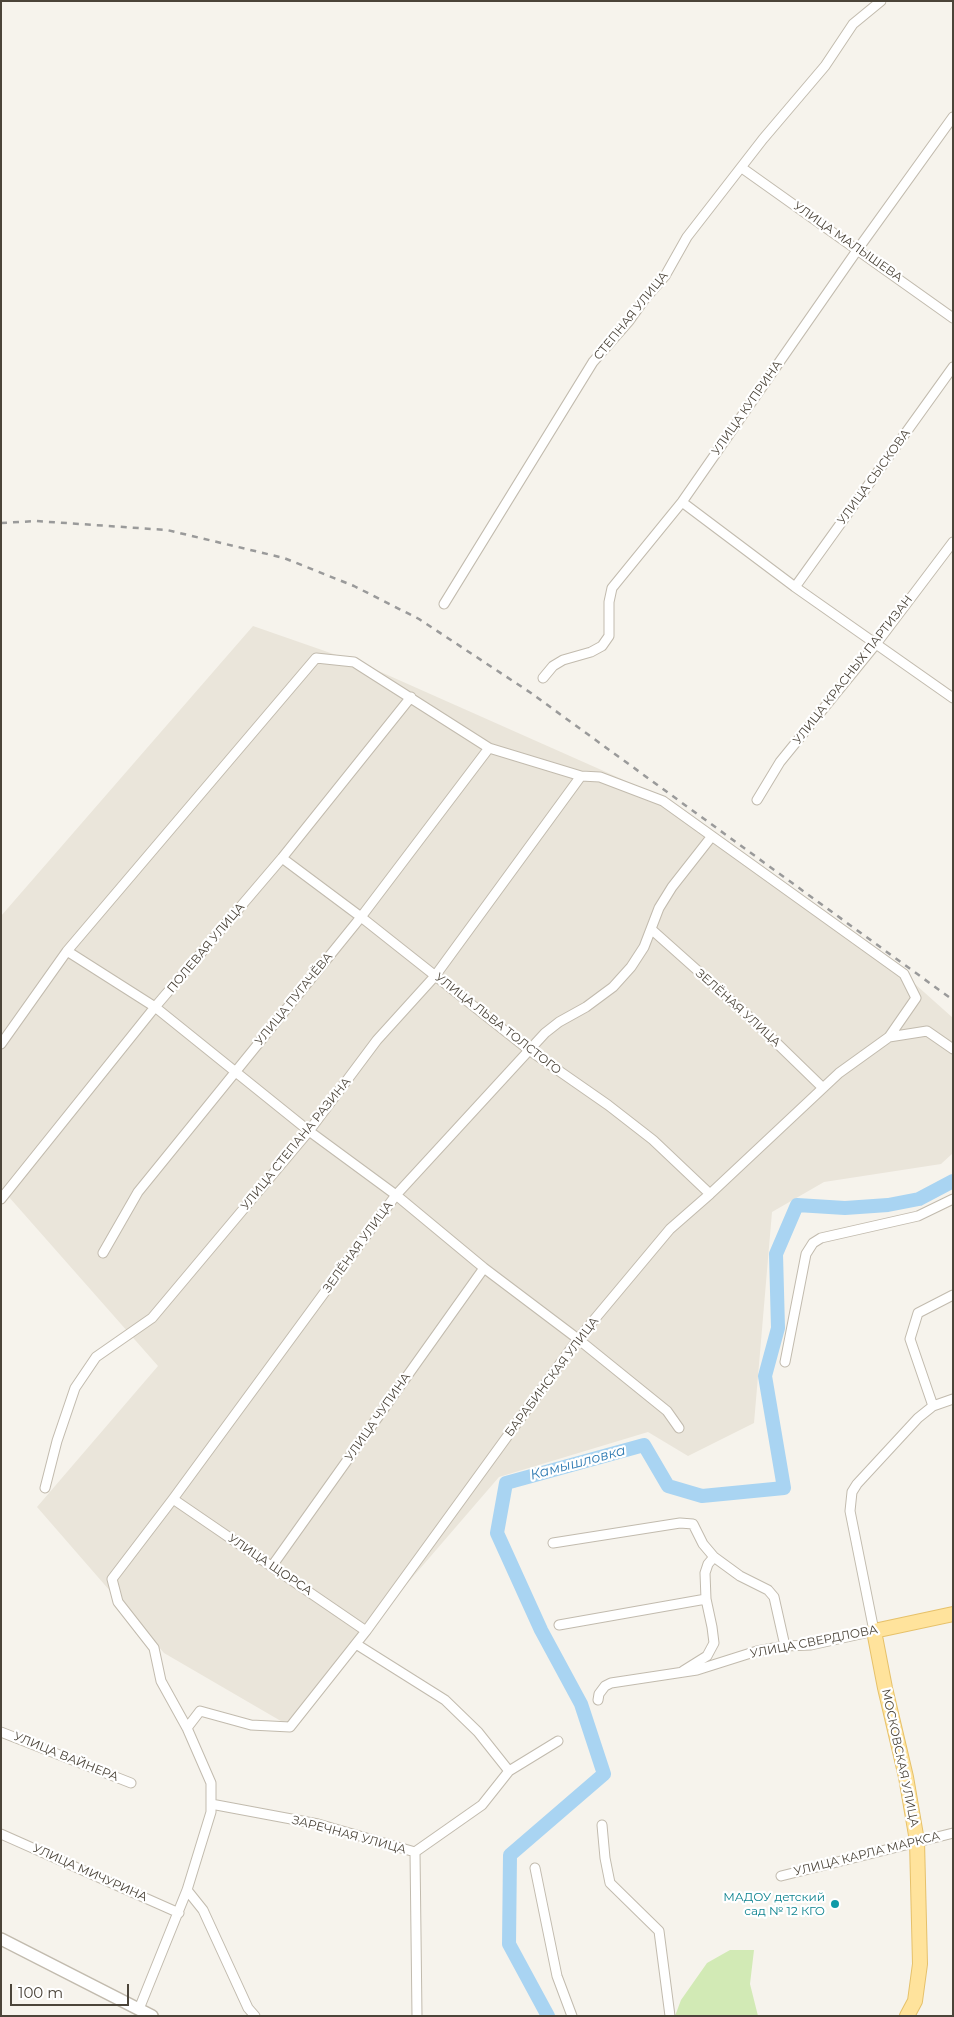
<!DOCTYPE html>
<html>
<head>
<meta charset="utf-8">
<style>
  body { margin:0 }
  #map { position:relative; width:954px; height:2017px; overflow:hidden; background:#f6f3ec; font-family:Montserrat,sans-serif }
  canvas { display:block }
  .frame { position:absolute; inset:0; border:2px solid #4b4439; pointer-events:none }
  .scale { position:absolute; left:10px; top:1984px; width:119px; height:22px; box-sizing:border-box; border:2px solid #4b4439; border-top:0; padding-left:6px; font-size:15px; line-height:18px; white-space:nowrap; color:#4b4439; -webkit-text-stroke:4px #fff; paint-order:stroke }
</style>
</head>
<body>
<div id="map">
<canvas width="954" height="2017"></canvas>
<div class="frame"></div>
<div class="scale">100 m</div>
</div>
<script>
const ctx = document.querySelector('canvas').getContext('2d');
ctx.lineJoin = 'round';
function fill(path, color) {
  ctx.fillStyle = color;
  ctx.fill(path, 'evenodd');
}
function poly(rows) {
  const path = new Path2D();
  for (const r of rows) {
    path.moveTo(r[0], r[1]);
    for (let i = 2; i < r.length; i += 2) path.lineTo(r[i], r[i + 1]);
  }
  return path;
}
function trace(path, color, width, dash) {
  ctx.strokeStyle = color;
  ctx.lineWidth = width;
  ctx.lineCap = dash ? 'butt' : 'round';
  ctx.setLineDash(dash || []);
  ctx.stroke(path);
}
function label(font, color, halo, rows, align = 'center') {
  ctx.font = font + ' Montserrat,sans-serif';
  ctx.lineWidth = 4.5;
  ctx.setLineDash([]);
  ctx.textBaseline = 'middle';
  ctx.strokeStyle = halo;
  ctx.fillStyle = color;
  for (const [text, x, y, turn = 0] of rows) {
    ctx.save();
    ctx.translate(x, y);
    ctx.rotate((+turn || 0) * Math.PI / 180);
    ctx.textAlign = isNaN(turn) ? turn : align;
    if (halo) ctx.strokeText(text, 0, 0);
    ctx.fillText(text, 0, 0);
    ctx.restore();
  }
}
fill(poly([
  [253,626,365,665,651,792,878,951,953,1018,953,1153,941,1164,824,1182,772,1212,754,1423,688,1456,648,1432,499,1477,286,1724,164,1653,37,1507,158,1366,1,1188,1,916]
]), '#eae5da');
fill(poly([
  [730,1950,754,1950,750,1984,758,2016,675,2016,681,2000,707,1963]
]), '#d2eab5');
trace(poly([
  [548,2016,509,1944,510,1855,604,1774,581,1704,541,1630,497,1533,506,1483,644,1445,668,1486,702,1496,784,1488,765,1376,778,1328,776,1254,797,1205,845,1208,888,1205,919,1199,953,1181]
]), '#a9d4f2', 14);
const minor = poly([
  [742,168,953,318],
  [682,502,795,587,953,698],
  [795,587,953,367],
  [444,604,593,362,629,321,644,300,665,276,687,237,763,139,825,66,853,24,881,1],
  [543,678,553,666,563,660,591,652,602,646,609,636,609,602,612,588,682,502,858,249,953,117],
  [757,800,780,762,876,644,953,542],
  [282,858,361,917,529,1050,608,1105,653,1140,710,1194],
  [651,929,753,1020,823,1088],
  [67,951,155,1007,309,1131,396,1195,484,1268,578,1339,667,1411,679,1428],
  [1,1044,67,951,316,658,354,662,489,748,581,776,600,777,663,801,904,974,916,998,889,1037],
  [1,1199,155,1007,282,858,411,697],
  [103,1253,138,1192,361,917,489,748],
  [785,1362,806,1254,813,1243,821,1238,918,1216,953,1199],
  [933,1406,910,1339,918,1313,953,1295],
  [45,1488,57,1441,75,1388,96,1357,152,1318,309,1131,377,1040,435,976,581,776],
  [173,1499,366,1631],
  [553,1543,680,1523,693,1524,703,1544,714,1557,740,1576,768,1590,774,1597,785,1646],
  [272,1566,484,1268],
  [559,1625,706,1599],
  [356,1644,445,1700,478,1732,509,1771],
  [683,1671,707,1656,714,1643,712,1627,706,1599,705,1573,708,1564,714,1557],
  [598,1700,599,1694,605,1686,611,1683,697,1670,757,1651,785,1646,811,1645,874,1631,850,1511,852,1492,857,1484,918,1418,933,1406,953,1399],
  [187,1728,200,1711,251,1725,290,1727,366,1631,578,1339,670,1229,710,1194,839,1073,889,1037,927,1031,953,1049],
  [1,1732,131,1783],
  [211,1804,318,1824,415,1852,417,2016],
  [602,1825,605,1858,610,1883,659,1931,670,2016],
  [1,1834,179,1913],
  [415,1852,482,1805,509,1771,558,1741],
  [535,1868,557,1976,572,2016],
  [781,1876,953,1833],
  [187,1890,203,1910,248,2008,255,2016],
  [139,2009,187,1890,211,1812,211,1783,187,1728,161,1681,154,1648,118,1602,112,1579,173,1499,396,1195,545,1033,559,1022,586,1007,613,987,631,967,644,947,659,908,672,887,712,836]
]);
const tertiary = poly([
  [1,1939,152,2016]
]);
const primary = poly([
  [907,2016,915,2001,920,1964,917,1841,906,1777,885,1688,874,1631,953,1614]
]);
trace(minor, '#c2bbae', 11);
trace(tertiary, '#c2bbae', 14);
trace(primary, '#e6c16a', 16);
trace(minor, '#fff', 9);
trace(tertiary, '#fff', 11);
trace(primary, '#ffe39c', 14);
trace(poly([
  [1,523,36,521,167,530,284,558,354,586,419,619,531,693,953,1000]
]), '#9a9a9a', 2.5, [6, 6]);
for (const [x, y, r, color] of [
  [835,1904,5,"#0f9aa8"]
]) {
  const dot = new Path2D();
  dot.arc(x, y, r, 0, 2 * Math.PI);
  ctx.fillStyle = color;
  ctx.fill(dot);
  trace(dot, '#fff', 2);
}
label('12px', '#4b4439', '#fff', [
  ["УЛИЦА МАЛЫШЕВА",848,242,35],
  ["СТЕПНАЯ УЛИЦА",631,316,-51],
  ["УЛИЦА КУПРИНА",747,408,-55],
  ["УЛИЦА СЫСКОВА",874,477,-54],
  ["УЛИЦА КРАСНЫХ ПАРТИЗАН",853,670,-52],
  ["ПОЛЕВАЯ УЛИЦА",206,948,-50],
  ["УЛИЦА ПУГАЧЁВА",294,999,-51],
  ["ЗЕЛЁНАЯ УЛИЦА",738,1008,42],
  ["УЛИЦА ЛЬВА ТОЛСТОГО",498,1024,38],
  ["УЛИЦА СТЕПАНА РАЗИНА",296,1144,-51],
  ["ЗЕЛЁНАЯ УЛИЦА",358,1247,-54],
  ["БАРАБИНСКАЯ УЛИЦА",552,1377,-53],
  ["УЛИЦА ЧУПИНА",378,1417,-55],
  ["УЛИЦА ЩОРСА",270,1565,34],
  ["УЛИЦА СВЕРДЛОВА",814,1642,-11],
  ["УЛИЦА ВАЙНЕРА",66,1757,22],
  ["МОСКОВСКАЯ УЛИЦА",900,1758,78],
  ["ЗАРЕЧНАЯ УЛИЦА",349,1835,15],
  ["УЛИЦА КАРЛА МАРКСА",867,1854,-14],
  ["УЛИЦА МИЧУРИНА",90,1873,24]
]);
label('12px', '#0d838f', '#fff', [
  ["МАДОУ детский",825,1897],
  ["сад № 12 КГО",825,1911]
], 'right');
label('italic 14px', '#2e7ab2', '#fff', [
  ["Камышловка",578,1463,-15]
]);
</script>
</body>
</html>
